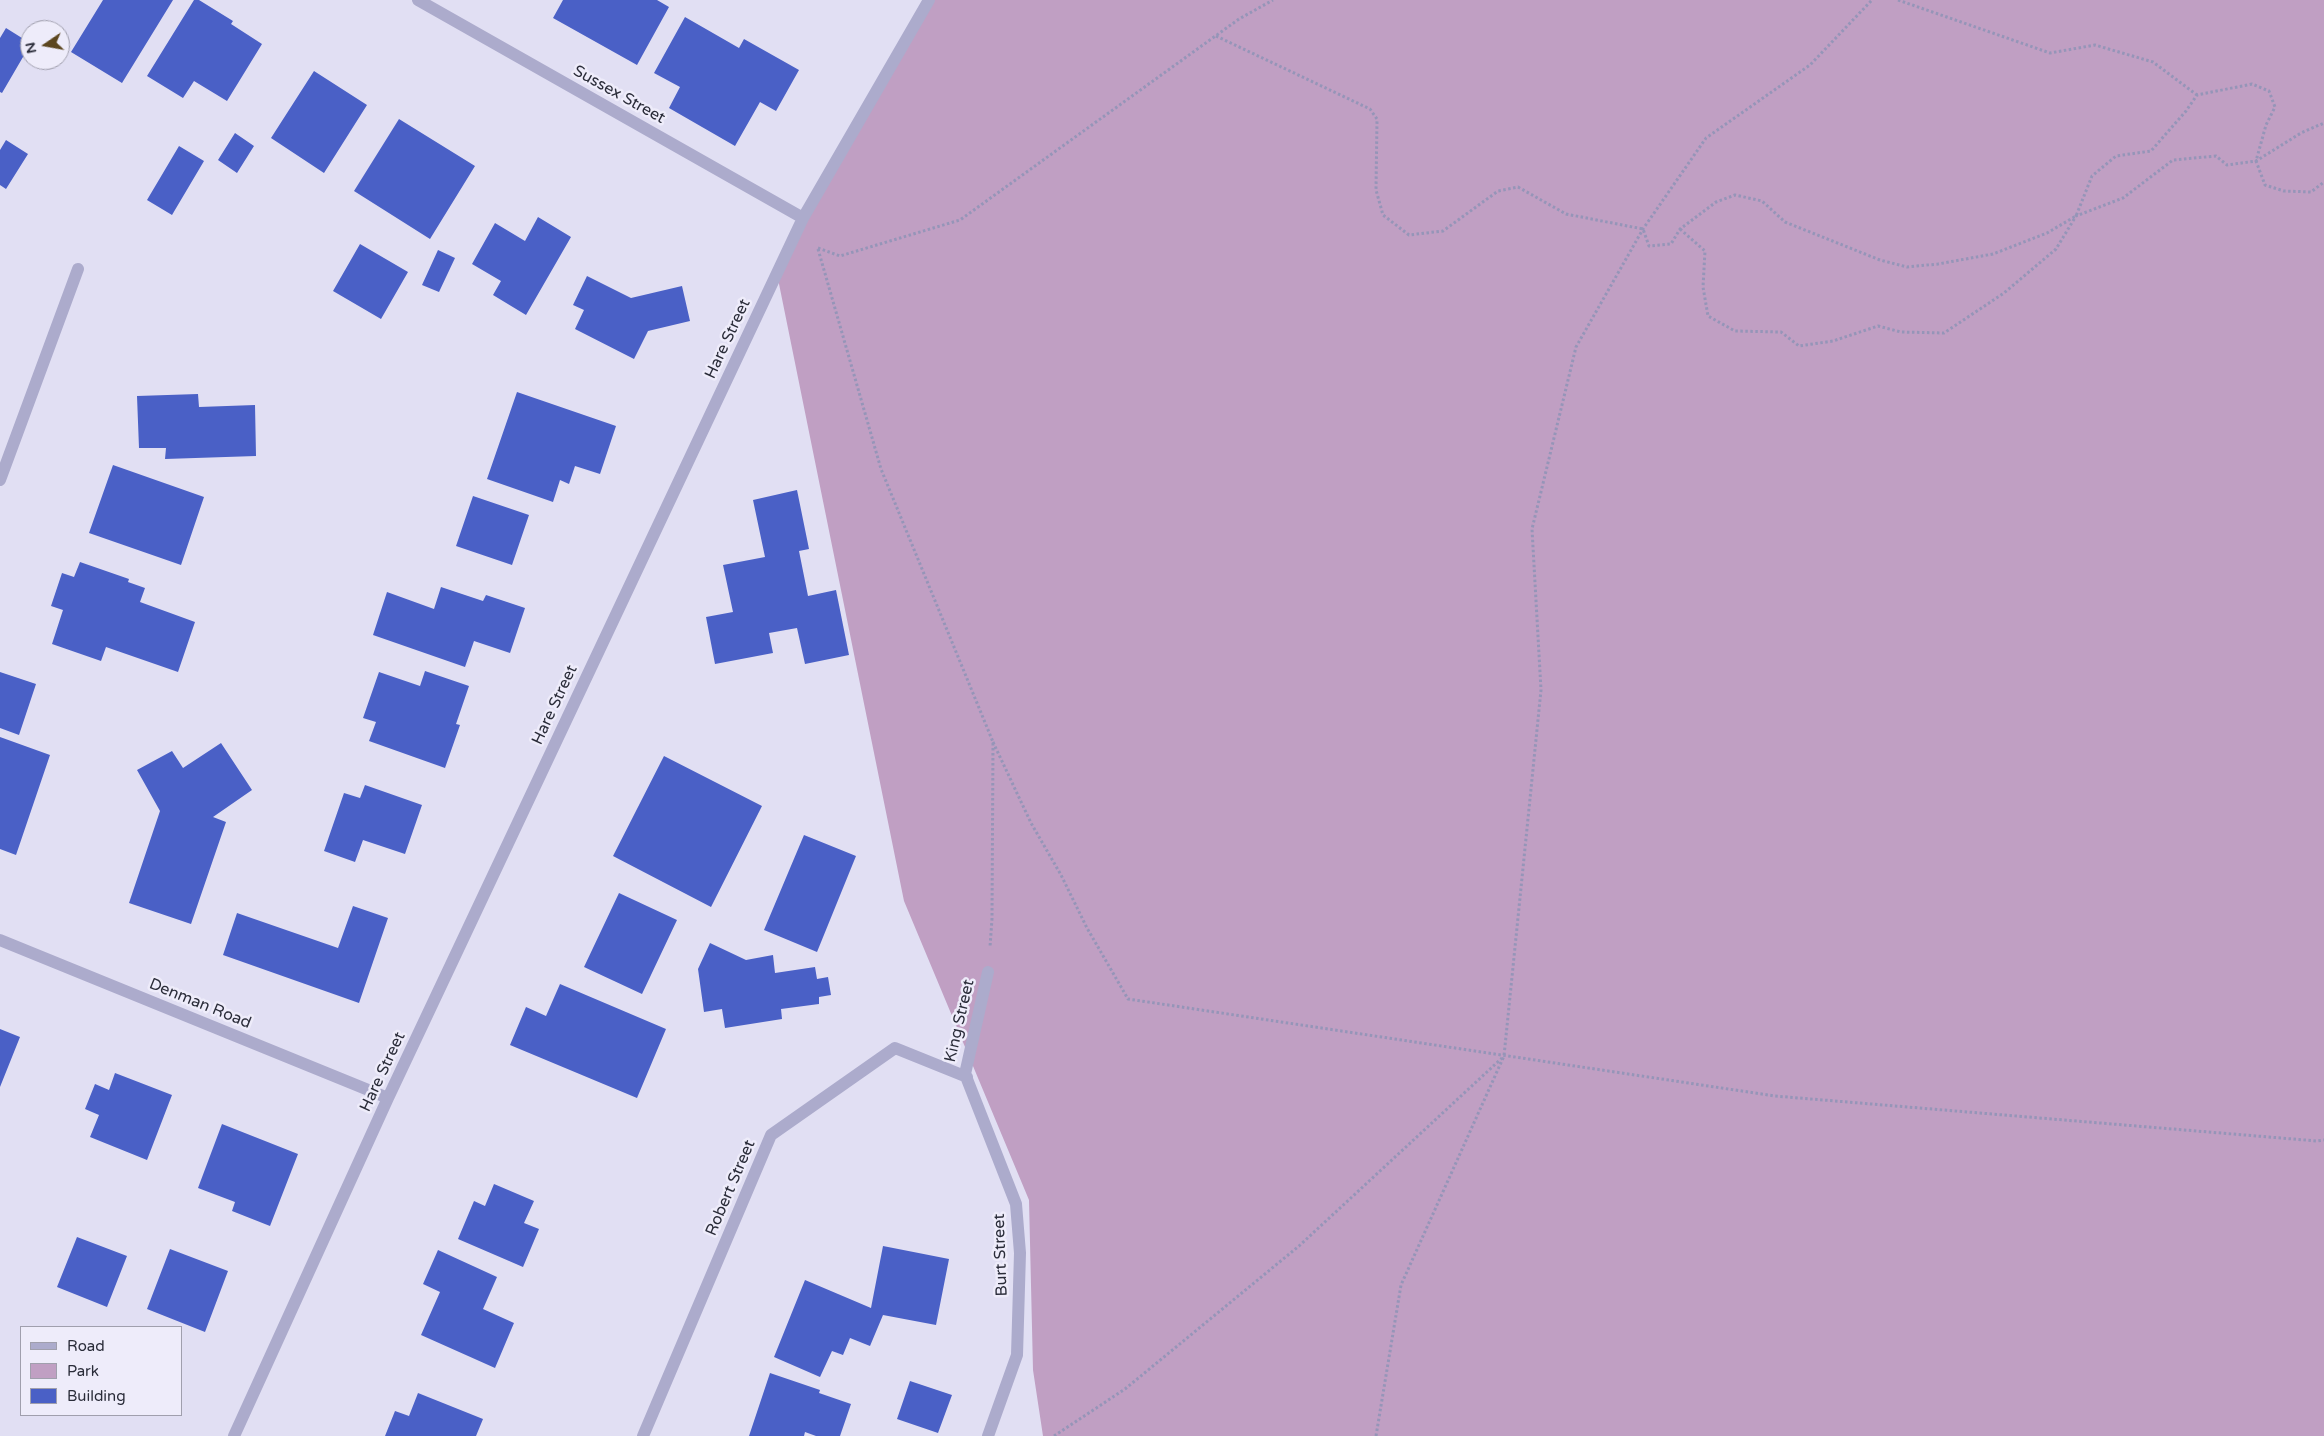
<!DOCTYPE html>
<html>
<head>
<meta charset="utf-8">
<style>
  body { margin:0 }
  #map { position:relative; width:2324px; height:1436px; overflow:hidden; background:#e1dff3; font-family:"Varela Round",sans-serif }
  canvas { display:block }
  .legend { position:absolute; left:20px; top:1326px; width:162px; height:90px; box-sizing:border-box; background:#eeecfa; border:1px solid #a09fad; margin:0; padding:6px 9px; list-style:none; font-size:15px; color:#2a2c39 }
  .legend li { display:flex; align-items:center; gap:10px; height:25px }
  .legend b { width:25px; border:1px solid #a09fad }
  .north { position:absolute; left:20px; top:20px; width:50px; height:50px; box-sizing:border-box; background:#eeecfa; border:1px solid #a09fad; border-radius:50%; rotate:258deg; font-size:14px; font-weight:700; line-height:20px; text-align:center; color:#2a2c39 }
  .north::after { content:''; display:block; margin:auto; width:18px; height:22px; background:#5c461f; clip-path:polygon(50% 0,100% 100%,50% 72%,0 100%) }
</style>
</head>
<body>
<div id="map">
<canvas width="2324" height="1436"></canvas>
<ul class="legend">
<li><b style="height:6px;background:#acabcc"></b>Road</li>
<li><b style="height:14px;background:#c09fc3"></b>Park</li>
<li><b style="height:14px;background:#4a60c6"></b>Building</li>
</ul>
<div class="north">N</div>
</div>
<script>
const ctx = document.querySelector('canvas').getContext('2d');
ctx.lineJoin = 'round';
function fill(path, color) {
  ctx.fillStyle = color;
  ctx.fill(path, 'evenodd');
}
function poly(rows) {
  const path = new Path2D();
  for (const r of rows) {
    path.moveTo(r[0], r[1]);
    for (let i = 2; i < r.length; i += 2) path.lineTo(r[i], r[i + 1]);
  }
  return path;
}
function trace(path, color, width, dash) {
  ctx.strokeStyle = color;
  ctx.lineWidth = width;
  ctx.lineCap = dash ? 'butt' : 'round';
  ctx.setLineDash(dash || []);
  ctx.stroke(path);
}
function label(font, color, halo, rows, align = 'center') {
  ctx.font = font + ' "Varela Round",sans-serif';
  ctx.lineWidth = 5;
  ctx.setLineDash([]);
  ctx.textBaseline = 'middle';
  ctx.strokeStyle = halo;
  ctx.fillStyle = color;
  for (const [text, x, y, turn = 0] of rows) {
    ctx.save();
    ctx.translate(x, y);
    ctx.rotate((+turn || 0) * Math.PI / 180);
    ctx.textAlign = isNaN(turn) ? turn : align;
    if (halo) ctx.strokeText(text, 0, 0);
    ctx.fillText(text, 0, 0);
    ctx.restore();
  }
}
fill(poly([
  [929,0,2324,0,2324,1436,1043,1436,1033,1370,1029,1200,904,901,777,274]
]), '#c09fc3');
fill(poly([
  [103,0,173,0,122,83,71,52],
  [194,0,199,0,233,21,231,24,262,44,227,101,194,81,183,98,147,76],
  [563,0,657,0,669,7,637,65,553,18],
  [685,17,739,48,744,39,799,70,776,111,760,102,735,146,669,108,680,87,654,73],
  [6,28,30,43,30,45,2,93,0,92,0,38],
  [314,71,367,105,324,173,271,138],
  [399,119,475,166,430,239,354,191],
  [235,133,254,146,237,173,218,160],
  [6,140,28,154,6,189,0,185,0,150],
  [179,146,204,161,172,215,147,200],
  [538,217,571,237,526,315,493,295,501,281,472,264,495,223,525,241],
  [360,244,408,272,381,319,333,291],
  [438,250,455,258,439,292,422,285],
  [587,276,631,298,682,286,690,321,648,331,634,359,575,329,584,310,573,305],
  [517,392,616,426,600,474,575,466,569,484,560,480,553,502,487,479],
  [198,394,199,407,255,405,256,456,165,459,166,448,139,448,137,396],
  [113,465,204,497,181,565,89,533],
  [797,490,809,549,799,551,808,596,836,590,849,655,805,664,797,628,769,633,773,653,715,664,706,617,733,612,723,565,765,557,753,500],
  [473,496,529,515,512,565,456,546],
  [80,562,129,579,128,582,145,588,140,602,195,622,178,672,106,647,101,661,52,644,63,610,51,606,62,573,74,577],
  [441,587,483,601,486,595,525,608,510,653,474,641,465,667,373,635,387,592,434,609],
  [425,671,469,686,456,724,460,725,445,768,369,741,376,722,363,718,379,672,420,686],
  [0,672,36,684,19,735,0,728],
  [0,737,50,755,16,855,0,849],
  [221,743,252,790,213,817,226,822,191,924,129,903,160,811,137,770,172,751,183,768],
  [664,756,762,806,711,907,613,856],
  [365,785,422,805,405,854,363,840,355,862,324,851,344,793,360,798],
  [804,835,856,856,817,952,764,930],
  [619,893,677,920,642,994,584,967],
  [353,906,388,918,359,1003,223,955,237,913,338,948],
  [710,943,746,960,773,955,775,973,815,967,817,979,828,977,831,995,819,997,819,1004,781,1009,782,1019,725,1028,722,1009,704,1012,698,969],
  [560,984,666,1029,637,1098,510,1045,526,1007,546,1016],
  [0,1029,20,1037,0,1087],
  [115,1073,172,1095,147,1160,90,1137,99,1115,85,1109,95,1084,109,1090],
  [222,1124,298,1154,270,1226,232,1211,235,1202,198,1188],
  [494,1184,534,1201,524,1223,539,1229,523,1267,458,1239,474,1201,485,1206],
  [77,1237,127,1256,107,1307,57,1287],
  [883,1246,949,1259,936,1325,883,1315,870,1346,850,1338,843,1355,832,1351,820,1377,774,1357,805,1280,871,1308],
  [170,1249,228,1271,205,1332,147,1309],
  [438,1250,497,1277,483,1309,514,1323,495,1368,421,1335,440,1292,423,1284],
  [770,1373,820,1390,819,1393,851,1404,840,1436,816,1436,805,1432,804,1436,749,1436],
  [910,1381,952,1395,938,1433,897,1419],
  [418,1393,483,1419,476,1436,385,1436,395,1411,409,1416]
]), '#4a60c6');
trace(poly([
  [1898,0,2050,53,2095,45,2153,62,2197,95],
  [1216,36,1370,109,1377,119,1376,190,1383,215,1409,235,1443,231,1498,191,1518,187,1566,214,1643,229,1649,246,1671,244,1680,229,1716,202,1735,195,1762,201,1785,222,1880,260,1907,267,1938,264,1993,254,2047,233,2076,216,2092,176,2116,156,2151,151,2186,111,2197,95,2252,84,2269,91,2275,107,2266,125,2256,161,2265,185,2284,191,2311,192,2324,182],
  [1680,229,1705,251,1703,287,1708,316,1735,331,1781,332,1799,346,1833,341,1878,326,1901,332,1944,333,2004,293,2056,249,2076,216,2123,198,2173,160,2216,156,2227,165,2256,161,2301,133,2324,123],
  [818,248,840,256,960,220,1239,19,1273,0],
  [818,249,881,469,993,742,992,919,990,947],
  [993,742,1031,823,1061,875,1087,928,1128,999,1775,1096,2317,1141,2324,1140],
  [1054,1436,1125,1389,1299,1246,1502,1058],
  [1376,1436,1401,1285,1504,1056,1541,690,1532,529,1576,347,1643,229,1706,138,1810,65,1872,0]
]), '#9595b8', 3, [2.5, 2.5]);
trace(poly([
  [418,0,803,218],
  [0,480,78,269],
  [0,940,388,1098],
  [234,1436,388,1098,803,218,929,0],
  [643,1436,771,1135,895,1048,967,1077],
  [988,1436,1017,1355,1020,1253,1016,1204,965,1074,988,972]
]), '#acabcc', 12);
label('16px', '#2a2c39', '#eeecfa', [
  ["Sussex Street",619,95,29],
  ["Hare Street",728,339,-65],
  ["Hare Street",555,705,-65],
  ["Denman Road",200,1004,22],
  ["King Street",960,1021,-77],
  ["Hare Street",383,1072,-65],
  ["Robert Street",731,1188,-67],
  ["Burt Street",1001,1255,-92]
]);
</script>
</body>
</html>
